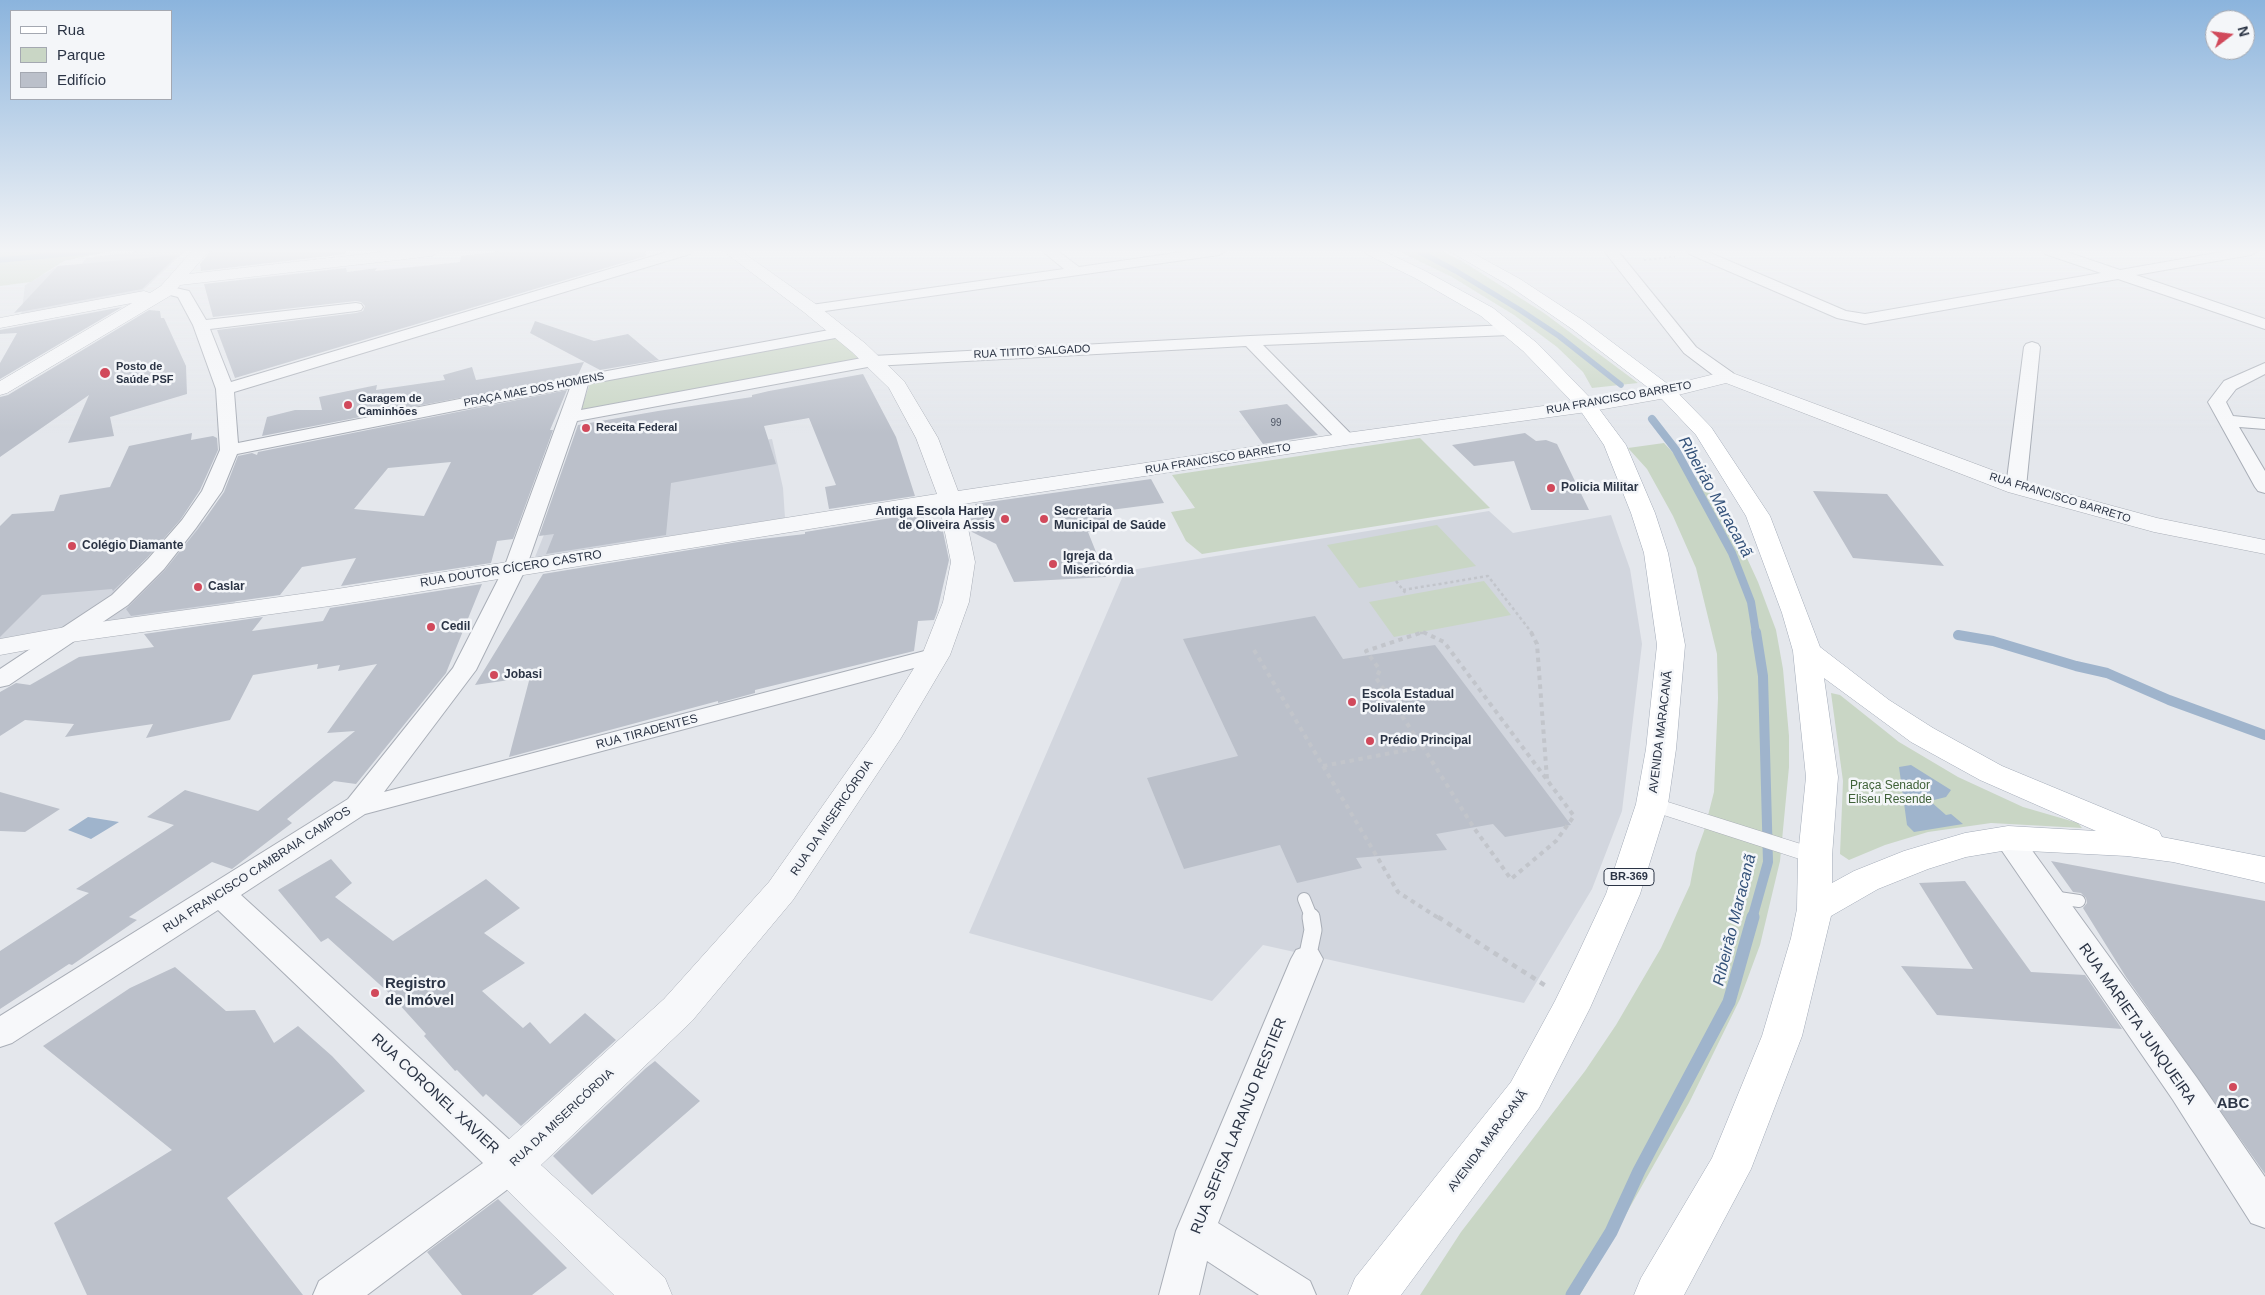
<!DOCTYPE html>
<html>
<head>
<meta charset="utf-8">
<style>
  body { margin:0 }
  #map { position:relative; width:2265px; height:1295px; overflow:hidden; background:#e4e7ec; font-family:Arial,sans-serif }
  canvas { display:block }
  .legend { position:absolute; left:10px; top:10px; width:162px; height:90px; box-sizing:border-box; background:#f4f6f9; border:1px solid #a4a8b1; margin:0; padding:6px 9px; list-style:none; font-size:15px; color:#2b3445 }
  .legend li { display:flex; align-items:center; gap:10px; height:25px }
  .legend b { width:25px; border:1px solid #a4a8b1 }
  .north { position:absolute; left:2205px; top:10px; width:50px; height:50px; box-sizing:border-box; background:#f4f6f9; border:1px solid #a4a8b1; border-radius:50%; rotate:75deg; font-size:14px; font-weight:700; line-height:20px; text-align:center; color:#2b3445 }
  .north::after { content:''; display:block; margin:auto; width:18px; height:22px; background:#d1495b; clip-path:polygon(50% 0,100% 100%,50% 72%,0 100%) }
</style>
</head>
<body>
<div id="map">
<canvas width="2265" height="1295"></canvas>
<ul class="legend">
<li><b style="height:6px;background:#fff"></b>Rua</li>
<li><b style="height:14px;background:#c9d6c5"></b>Parque</li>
<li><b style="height:14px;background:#bbc0ca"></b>Edifício</li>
</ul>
<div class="north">N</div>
</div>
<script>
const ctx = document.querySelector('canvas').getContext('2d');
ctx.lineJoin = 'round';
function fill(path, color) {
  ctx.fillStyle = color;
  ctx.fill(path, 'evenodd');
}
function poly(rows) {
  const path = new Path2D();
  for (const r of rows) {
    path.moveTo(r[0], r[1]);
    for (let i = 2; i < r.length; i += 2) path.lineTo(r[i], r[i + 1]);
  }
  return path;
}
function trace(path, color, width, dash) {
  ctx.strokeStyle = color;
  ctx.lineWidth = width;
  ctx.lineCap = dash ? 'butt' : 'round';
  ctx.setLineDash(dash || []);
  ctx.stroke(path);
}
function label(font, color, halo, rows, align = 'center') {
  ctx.font = font + ' Arial,sans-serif';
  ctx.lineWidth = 5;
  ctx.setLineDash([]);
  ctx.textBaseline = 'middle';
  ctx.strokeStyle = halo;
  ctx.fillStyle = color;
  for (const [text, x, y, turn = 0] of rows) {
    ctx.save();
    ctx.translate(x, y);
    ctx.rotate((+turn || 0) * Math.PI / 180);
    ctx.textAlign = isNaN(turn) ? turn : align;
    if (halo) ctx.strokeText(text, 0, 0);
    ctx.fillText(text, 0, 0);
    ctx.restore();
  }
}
fill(poly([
  [142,251,185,251,137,296,21,317,25,285,58,266,82,264,86,258],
  [772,439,783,488,785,518,535,557,572,465],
  [1489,511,1513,533,1611,515,1630,569,1642,644,1622,811,1592,889,1524,1003,1263,945,1212,1001,969,933,1125,571],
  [214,520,274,540,232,607,0,644,0,594,17,579,149,563,193,524]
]), '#d2d6de');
fill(poly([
  [0,251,111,251,64,261,31,282,0,286],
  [1398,251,1442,251,1462,261,1544,313,1638,383,1592,388,1583,372,1557,347,1514,315,1452,277],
  [838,336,863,359,580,413,590,383],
  [1420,438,1490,508,1202,554,1186,541,1171,512,1195,508,1172,475],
  [1664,443,1716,499,1728,517,1758,582,1776,630,1783,669,1789,736,1789,767,1780,861,1760,945,1740,999,1689,1103,1580,1295,1420,1295,1461,1232,1585,1071,1616,1025,1661,948,1690,885,1696,853,1704,831,1714,792,1718,698,1717,654,1696,568,1673,516,1647,469,1628,448],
  [1437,525,1476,566,1359,588,1327,545],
  [1484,581,1511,615,1394,637,1369,602],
  [1831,693,1840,695,1899,742,1958,777,2023,807,2078,823,2082,828,1991,823,1928,832,1885,845,1849,860,1840,854,1843,781]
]), '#c9d6c5');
fill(poly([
  [1911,765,1951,790,1946,797,1930,801,1946,815,1951,814,1963,824,1914,832,1907,825,1899,767],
  [88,817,119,822,91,839,68,830]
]), '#9fb4cc');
trace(poly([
  [1418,251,1456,271,1520,310,1559,336,1621,385],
  [0,260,98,251]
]), '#9fb4cc', 5.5);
trace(poly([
  [1652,419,1676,450,1732,553,1751,602,1756,633]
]), '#9fb4cc', 8);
trace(poly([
  [1958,635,1993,641,2076,666,2107,673,2169,700,2265,735],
  [1752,919,1768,862,1763,676,1756,632]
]), '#9fb4cc', 10);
trace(poly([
  [1572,1295,1611,1232,1639,1171,1729,1002,1753,917]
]), '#9fb4cc', 13);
fill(poly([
  [219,251,345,251,346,254,201,271,200,264,210,252],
  [504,251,645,251,646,256,235,378,217,330,356,313,363,311,365,306,361,302,356,301,213,317,204,284,346,268,347,272,377,268,375,271,460,262,461,256],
  [178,255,142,289,14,313,58,266],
  [122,307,0,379,0,363,17,333,0,334,0,330],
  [149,310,160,311,161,318,164,318,186,366,187,394,110,417,114,436,68,443,89,395,0,457,0,397,8,395],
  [535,321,594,341,628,334,659,360,600,370,530,333],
  [584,362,578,375,262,436,267,417,295,410,322,410,319,397,377,385,376,390,445,380,443,375,472,367,476,380],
  [863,374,896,437,915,496,829,509,825,487,836,485,809,418,764,426,776,464,671,483,666,535,546,554,554,534,539,536,578,425,658,411,752,397,752,395,769,391],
  [567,390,550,430,553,430,513,539,497,541,491,563,341,586,356,558,302,567,280,595,131,616,126,609,165,570,198,529,224,492,238,456,252,453,257,455,258,452],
  [451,462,424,516,354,509,388,468],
  [1287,404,1318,435,1263,444,1239,411],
  [192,433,191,440,213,436,217,438,218,450,200,490,181,519,147,558,113,591,112,589,42,595,0,637,0,526,12,514,54,511,60,495,110,487,129,446],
  [1525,433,1536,441,1546,440,1557,444,1589,510,1531,510,1514,461,1474,466,1452,445],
  [1151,479,1164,503,1103,511,1112,528,1088,532,1106,577,1014,582,996,544,970,531,968,519,980,517,975,504],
  [1813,491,1887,494,1944,566,1853,558],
  [922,513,926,524,941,522,949,560,937,612,934,620,918,621,914,651,755,690,755,693,718,703,718,701,509,757,530,677,475,685,543,574,744,541,805,534,805,532],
  [482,584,446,673,356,784,334,781,287,819,292,823,232,869,212,862,129,917,137,920,72,965,69,964,0,1009,0,951,89,893,76,889,174,825,147,817,185,790,258,811,355,731,327,733,377,664,338,671,340,665,317,669,318,664,253,675,230,720,146,738,153,724,65,737,74,724,25,720,0,736,0,692,16,683,30,685,79,657,154,647,144,634,263,617,252,631,323,621,330,608],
  [1315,616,1343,659,1435,645,1571,825,1505,837,1493,824,1436,834,1447,850,1356,858,1362,868,1297,883,1280,845,1184,869,1147,778,1238,756,1183,639],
  [0,792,60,809,25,832,0,831],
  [331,859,352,883,335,897,393,941,486,879,520,908,484,933,525,963,482,991,523,1028,530,1022,550,1044,585,1013,616,1040,521,1126,486,1094,483,1097,457,1070,455,1071,424,1036,426,1034,388,992,328,938,321,942,278,890],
  [2051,861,2265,901,2265,1174,2126,977,2083,908,2087,903,2086,898,2081,893,2073,892],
  [1965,881,2031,972,2085,975,2122,1029,1937,1015,1901,966,1973,969,1919,883],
  [175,967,226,1011,255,1010,274,1043,298,1026,332,1056,365,1091,227,1198,303,1295,87,1295,54,1223,172,1150,43,1046,130,988],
  [655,1061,700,1101,592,1195,553,1156,646,1068],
  [498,1199,567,1268,532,1295,462,1295,427,1252]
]), '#bbc0ca');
const serviceFar1 = poly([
  [2052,897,2079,901],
  [1304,899,1312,919]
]);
const service = poly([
  [1307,959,1313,930,1311,917]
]);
const pedestrian = poly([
  [1652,797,1823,851,1826,856,1823,861,1815,864,1645,809,1642,804,1645,799,1652,797]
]);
const minor = poly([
  [670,251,692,251,690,254,234,392,238,443,515,388,840,328,846,330,848,333,846,336,588,384,581,410,873,356,1250,336,1510,325,1515,327,1518,330,1515,333,1510,335,1263,345,1352,435,1355,439,1352,443,1346,444,1340,443,1246,346,873,366,577,421,526,568,476,670,384,792,936,648,944,650,948,655,944,660,365,814,241,895,524,1153,530,1165,524,1177,367,1295,313,1295,319,1281,483,1163,218,910,12,1043,0,1047,0,1016,348,799,453,668,504,568,570,388,237,454,222,491,196,528,164,569,128,605,9,685,0,687,0,669,112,595,148,559,182,520,202,491,220,450,216,389,193,325,178,297,162,293,160,290,162,287,167,286,189,291,206,320,356,303,361,304,363,307,361,310,356,311,210,329,231,382,670,251],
  [1042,251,1058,251,1079,267,1189,251,1226,251,1219,255,811,313,806,312,804,309,806,306,811,305,1064,269,1042,251],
  [1604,251,1618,251,1696,347,1733,373,1735,377,1733,381,1721,381,1684,353,1604,251],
  [1687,251,1706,251,1846,311,1865,314,2101,273,2045,254,2043,251,2064,251,2120,270,2227,251,2258,251,2251,255,2136,275,2265,319,2265,329,2118,279,1865,324,1837,318,1689,254,1687,251],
  [2032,342,2038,344,2040,347,2026,487,2023,491,2016,493,2009,491,2006,487,2024,347,2026,344,2032,342],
  [2265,363,2265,374,2236,389,2226,402,2233,416,2265,419,2265,429,2239,427,2265,471,2265,493,2258,491,2255,487,2208,402,2224,381,2265,363],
  [2008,828,2018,831,2197,1078,2265,1177,2265,1228,2251,1223,2173,1100,1998,845,1994,838,1998,831,2008,828],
  [1307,946,1318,950,1323,959,1218,1223,1310,1281,1316,1295,1259,1295,1207,1261,1199,1295,1159,1295,1176,1231,1291,959,1296,950,1307,946]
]);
const tertiary = poly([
  [192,251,209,251,189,274,390,251,440,251,432,256,180,285,173,294,7,393,0,395,0,381,132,303,0,328,0,318,144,291,150,293,161,286,192,251],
  [723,251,741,251,817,305,866,344,904,381,938,438,958,491,1346,433,1587,400,1666,386,1727,371,2024,482,2157,518,2265,540,2265,554,2154,532,2008,492,1726,383,1666,398,1587,412,1346,445,963,504,975,562,969,602,950,655,901,738,793,900,692,1021,541,1165,665,1278,672,1295,614,1295,496,1179,489,1165,496,1151,664,999,769,882,874,733,922,655,943,602,951,562,940,508,337,605,71,642,0,655,0,639,71,626,337,589,937,494,916,438,889,388,852,352,805,313,723,251]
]);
const primary = poly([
  [1363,251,1384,251,1427,272,1493,308,1537,343,1594,402,1626,445,1655,513,1668,553,1685,645,1676,749,1668,804,1640,894,1613,956,1590,1008,1539,1108,1401,1295,1348,1295,1355,1278,1511,1082,1555,1001,1577,956,1606,894,1636,804,1646,749,1657,645,1644,553,1631,513,1604,445,1580,410,1523,351,1481,316,1415,278,1366,254,1363,251],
  [1449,251,1469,251,1520,279,1584,321,1673,388,1711,427,1770,516,1820,647,1889,700,1933,728,2002,766,2159,831,2162,837,2265,857,2265,883,2173,862,2127,856,2008,850,1966,857,1928,869,1878,889,1831,916,1802,1036,1751,1169,1684,1295,1634,1295,1641,1278,1712,1158,1762,1036,1791,938,1797,909,1798,856,1806,777,1793,651,1782,613,1746,516,1696,435,1659,396,1572,329,1508,285,1449,251],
  [1824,678,1911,742,1980,780,2096,831,2008,826,1965,833,1904,851,1854,871,1832,883,1832,856,1838,777,1824,678]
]);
trace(serviceFar1, '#a9aeb7', 14);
trace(service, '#a9aeb7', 19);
trace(pedestrian, '#a9aeb7', 1);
trace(minor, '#a9aeb7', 2);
trace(tertiary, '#a9aeb7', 1);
trace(primary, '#a3abb8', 1);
trace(poly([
  [1644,260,1675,257]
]), '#c2c5cb', 2, [2.5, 2.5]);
trace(poly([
  [1396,581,1407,595],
  [1403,590,1488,576,1532,633],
  [1420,633,1425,633]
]), '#c2c5cb', 2.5, [3, 3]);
trace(poly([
  [1423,632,1444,642,1574,816,1556,841,1511,879,1474,828,1423,747,1376,678,1380,670,1366,651,1423,632],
  [1531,632,1537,644,1547,779],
  [1254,650,1398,892,1440,919],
  [1323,766,1423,747]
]), '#c2c5cb', 4, [4.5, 4.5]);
trace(poly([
  [1438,917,1546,986]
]), '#c2c5cb', 4.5, [5.5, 5.5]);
trace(serviceFar1, '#f7f8fa', 12);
trace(service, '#f7f8fa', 17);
fill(pedestrian, '#f7f8fa');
fill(minor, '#f7f8fa');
fill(tertiary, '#f7f8fa');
fill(primary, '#fff');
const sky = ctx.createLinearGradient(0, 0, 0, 433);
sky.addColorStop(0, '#8bb4dd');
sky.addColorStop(0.58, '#f3f4f6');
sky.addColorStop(1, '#f3f4f600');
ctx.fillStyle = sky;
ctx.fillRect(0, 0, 2265, 433);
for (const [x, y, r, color] of [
  [105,373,6,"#d1495b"],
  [348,405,5,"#d1495b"],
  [586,428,5,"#d1495b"],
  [1551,488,5,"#d1495b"],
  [1005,519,5,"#d1495b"],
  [1044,519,5,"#d1495b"],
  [72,546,5,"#d1495b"],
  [1053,564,5,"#d1495b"],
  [198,587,5,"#d1495b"],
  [431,627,5,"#d1495b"],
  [494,675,5,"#d1495b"],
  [1352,702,5,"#d1495b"],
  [1370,741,5,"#d1495b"],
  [375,993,5,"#d1495b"],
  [2233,1087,5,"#d1495b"]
]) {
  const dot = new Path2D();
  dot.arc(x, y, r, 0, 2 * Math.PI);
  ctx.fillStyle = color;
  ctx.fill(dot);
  trace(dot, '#f4f6f9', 2);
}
label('10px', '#4f5766', null, [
  ["99",1276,423]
]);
label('11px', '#2b3445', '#f4f6f9', [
  ["RUA TITITO SALGADO",1032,352,-3],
  ["PRAÇA MAE DOS HOMENS",534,390,-11],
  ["RUA FRANCISCO BARRETO",1619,398,-10],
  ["RUA FRANCISCO BARRETO",1218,459,-9],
  ["RUA FRANCISCO BARRETO",2060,498,17]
]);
label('bold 11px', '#2b3445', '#f4f6f9', [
  ["Posto de",116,367],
  ["Saúde PSF",116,380],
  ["Garagem de",358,399],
  ["Caminhões",358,412],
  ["Receita Federal",596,428]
], 'left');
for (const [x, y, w] of [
  [1629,877,50]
]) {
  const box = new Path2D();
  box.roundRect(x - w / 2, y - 8.5, w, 17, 4);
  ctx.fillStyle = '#f4f6f9';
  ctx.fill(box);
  trace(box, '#2b3445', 1);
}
label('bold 11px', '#2b3445', null, [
  ["BR-369",1629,877]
]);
label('bold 12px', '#2b3445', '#f4f6f9', [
  ["Policia Militar",1561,488],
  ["Antiga Escola Harley",995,512,"right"],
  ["de Oliveira Assis",995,526,"right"],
  ["Secretaria",1054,512],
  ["Municipal de Saúde",1054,526],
  ["Colégio Diamante",82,546],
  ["Igreja da",1063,557],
  ["Misericórdia",1063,571],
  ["Caslar",208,587],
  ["Cedil",441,627],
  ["Jobasi",504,675],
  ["Escola Estadual",1362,695],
  ["Polivalente",1362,709],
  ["Prédio Principal",1380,741]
], 'left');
label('12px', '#2b3445', '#f4f6f9', [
  ["RUA DOUTOR CÍCERO CASTRO",511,569,-9],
  ["RUA TIRADENTES",647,732,-15],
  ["AVENIDA MARACANÃ",1661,732,-83],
  ["RUA DA MISERICÓRDIA",832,818,-56],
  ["RUA FRANCISCO CAMBRAIA CAMPOS",257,870,-33],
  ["RUA DA MISERICÓRDIA",562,1118,-43],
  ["AVENIDA MARACANÃ",1488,1141,-53]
]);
label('12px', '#3f6138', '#f4f6f9', [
  ["Praça Senador",1890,786],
  ["Eliseu Resende",1890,800]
]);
label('bold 15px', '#2b3445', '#f4f6f9', [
  ["Registro",385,984],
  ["de Imóvel",385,1001],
  ["ABC",2233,1104,"center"]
], 'left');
label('15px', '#2b3445', '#f4f6f9', [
  ["RUA MARIETA JUNQUEIRA",2137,1024,55],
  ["RUA CORONEL XAVIER",435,1094,43],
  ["RUA SEFISA LARANJO RESTIER",1239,1126,-68]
]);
label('italic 16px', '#34527a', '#f4f6f9', [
  ["Ribeirão Maracanã",1715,497,61],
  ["Ribeirão Maracanã",1735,920,-76]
]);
</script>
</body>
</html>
